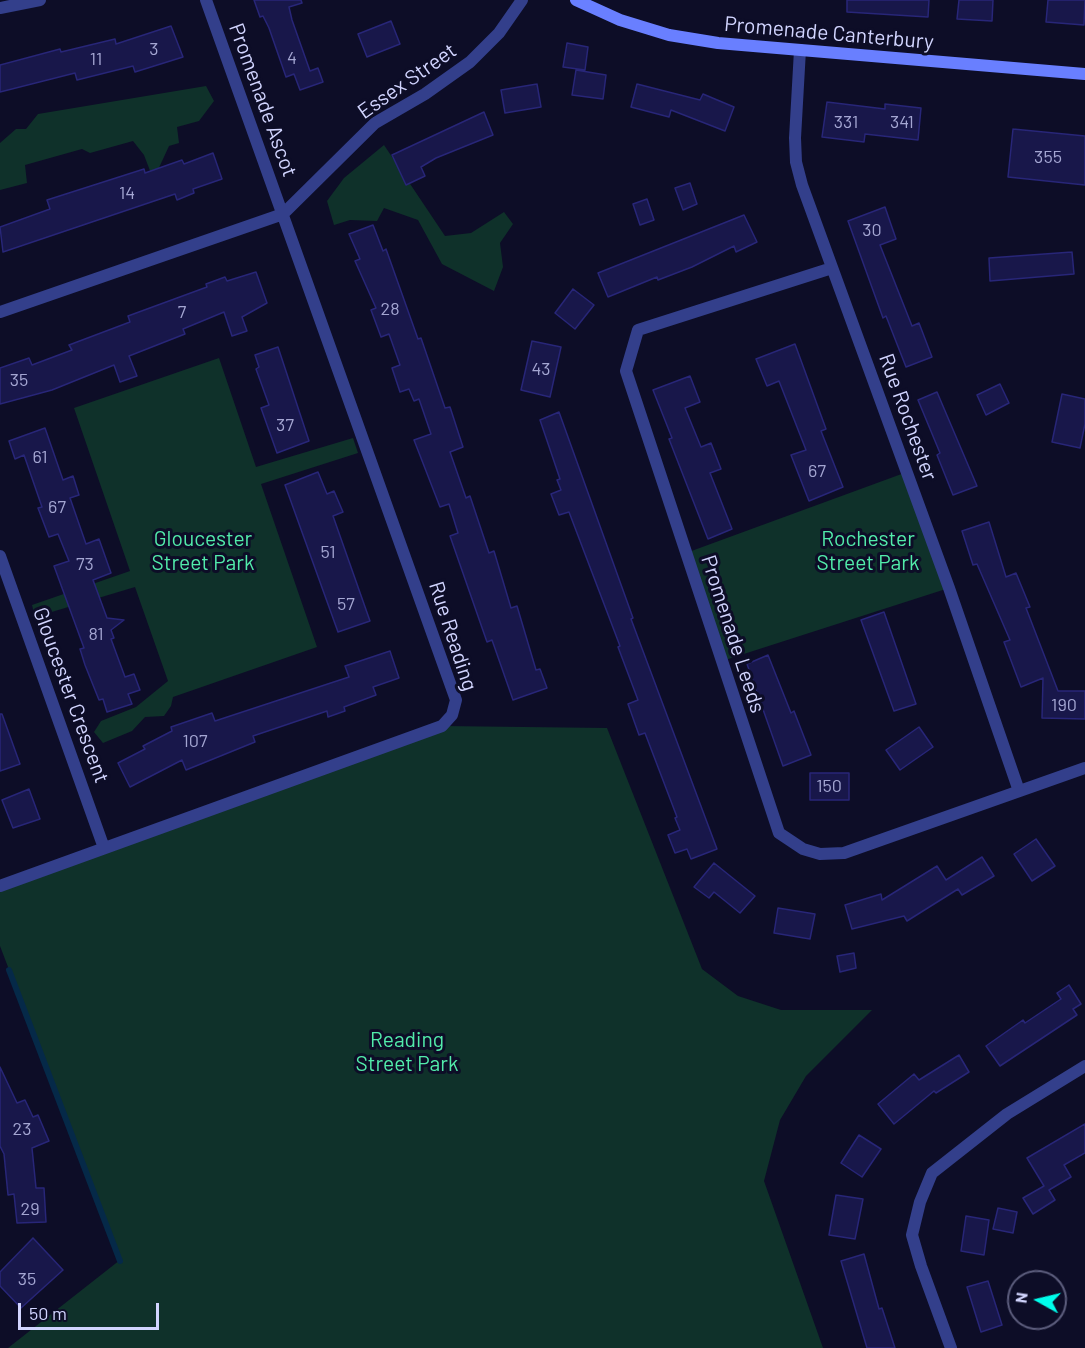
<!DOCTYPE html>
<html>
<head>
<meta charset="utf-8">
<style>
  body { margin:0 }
  #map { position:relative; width:1085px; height:1348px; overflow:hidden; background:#0d0d27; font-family:Barlow,sans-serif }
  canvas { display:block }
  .north { position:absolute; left:1007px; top:1270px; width:60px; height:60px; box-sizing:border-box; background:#0d0d27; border:2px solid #5c5d7d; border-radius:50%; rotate:278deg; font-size:16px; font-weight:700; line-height:24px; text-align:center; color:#d2d5ff }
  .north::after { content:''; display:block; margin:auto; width:21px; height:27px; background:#00fdeb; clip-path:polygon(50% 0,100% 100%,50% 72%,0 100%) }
  .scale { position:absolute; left:18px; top:1303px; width:141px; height:27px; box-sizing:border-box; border:3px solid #d2d5ff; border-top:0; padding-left:8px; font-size:18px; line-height:21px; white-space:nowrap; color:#d2d5ff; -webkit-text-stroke:4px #0d0d27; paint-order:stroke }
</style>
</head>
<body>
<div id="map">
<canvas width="1085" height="1348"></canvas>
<div class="north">N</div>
<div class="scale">50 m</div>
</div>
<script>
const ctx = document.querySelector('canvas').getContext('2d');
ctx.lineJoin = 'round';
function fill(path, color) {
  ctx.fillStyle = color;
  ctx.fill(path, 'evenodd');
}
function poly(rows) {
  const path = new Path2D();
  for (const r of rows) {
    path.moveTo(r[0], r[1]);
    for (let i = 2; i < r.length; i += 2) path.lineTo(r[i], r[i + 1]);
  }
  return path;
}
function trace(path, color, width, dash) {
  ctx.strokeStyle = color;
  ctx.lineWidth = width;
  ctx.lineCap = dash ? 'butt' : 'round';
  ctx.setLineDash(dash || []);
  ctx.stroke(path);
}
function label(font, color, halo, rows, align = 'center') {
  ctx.font = font + ' Barlow,sans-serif';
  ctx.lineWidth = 6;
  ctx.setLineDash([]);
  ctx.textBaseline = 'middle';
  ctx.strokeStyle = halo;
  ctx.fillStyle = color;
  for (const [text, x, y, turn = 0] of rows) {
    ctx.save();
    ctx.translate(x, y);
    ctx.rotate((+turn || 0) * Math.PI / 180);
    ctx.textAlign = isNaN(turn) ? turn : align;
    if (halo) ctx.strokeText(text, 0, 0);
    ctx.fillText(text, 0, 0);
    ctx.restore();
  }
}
fill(poly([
  [206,86,214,101,199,121,177,127,179,143,169,146,157,172,152,176,144,155,133,141,90,153,82,149,25,165,27,183,0,190,0,143,16,129,26,129,38,114],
  [384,145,445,236,471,233,504,212,513,224,500,243,503,267,494,291,442,264,418,220,384,208,377,221,350,220,334,225,327,201,344,178],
  [219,358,256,467,353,438,358,453,261,484,317,647,173,697,171,706,164,716,145,717,132,731,103,743,94,732,101,721,136,707,168,681,135,587,35,617,32,605,130,571,74,408],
  [907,472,949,588,722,661,686,553],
  [442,726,607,728,702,969,738,996,781,1010,872,1010,806,1076,780,1120,764,1181,823,1348,8,1348,120,1260,0,946,0,886]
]), '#0f312a');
trace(poly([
  [9,970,120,1261]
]), '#052948', 6);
const building = poly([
  [254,0,301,0,302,3,289,7,292,20,310,71,318,68,323,82,300,90,294,74,286,77,269,28,263,16,260,17,254,0],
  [847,0,929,0,928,17,847,12,847,0],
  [959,0,993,0,992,21,957,19,959,0],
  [1048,0,1085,0,1084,25,1046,22,1048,0],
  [391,21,400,44,367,57,358,34,391,21],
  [171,26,183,57,135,72,133,66,77,80,75,73,0,92,0,65,60,49,61,52,115,39,116,44,171,26],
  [567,43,588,47,585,70,563,67,567,43],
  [576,70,606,75,603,99,572,95,576,70],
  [537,84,541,107,505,113,501,90,537,84],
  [637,84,700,100,703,94,734,107,725,131,671,110,669,117,631,107,637,84],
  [827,102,885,109,885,104,921,108,918,140,865,134,864,142,822,137,827,102],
  [484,112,493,135,436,158,421,167,425,176,406,185,392,155,484,112],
  [1013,129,1085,136,1085,185,1008,177,1013,129],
  [213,153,222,179,193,189,194,193,177,200,175,194,3,252,0,227,50,209,47,200,144,169,145,173,182,160,184,164,213,153],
  [690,183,697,204,683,210,675,188,690,183],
  [647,199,654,220,640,225,633,204,647,199],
  [885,207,896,239,880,245,912,326,919,323,932,357,906,367,886,316,883,318,848,221,885,207],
  [744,215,757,242,736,252,734,246,692,267,658,280,657,277,608,297,598,273,744,215],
  [373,225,383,251,386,249,418,339,421,338,445,408,450,407,463,447,450,452,466,498,470,496,489,553,494,551,511,608,517,606,536,670,540,669,547,688,513,700,492,640,487,642,450,536,458,533,449,504,440,507,414,440,431,434,419,399,414,401,409,389,400,392,392,368,400,365,389,334,381,337,371,310,376,308,355,261,360,259,349,234,373,225],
  [1072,252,1074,274,990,281,989,258,1072,252],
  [256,272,267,303,242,317,247,331,232,336,224,312,183,329,185,334,129,356,137,376,120,382,114,365,52,390,0,404,0,368,29,358,32,365,72,350,69,345,130,322,128,316,207,287,206,284,225,277,227,281,256,272],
  [573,289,594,305,575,329,555,313,573,289],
  [532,341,561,347,550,397,521,390,532,341],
  [795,344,826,429,821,431,843,487,809,501,791,455,806,450,779,381,767,386,756,359,795,344],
  [278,347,309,441,277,453,261,408,269,405,256,369,259,367,255,355,278,347],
  [690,376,700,402,685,408,701,447,711,443,721,469,710,473,732,529,708,539,669,439,672,438,653,390,690,376],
  [1000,384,1009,403,986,415,977,395,1000,384],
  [937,392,977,486,953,495,937,455,940,453,918,400,937,392],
  [1062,394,1085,399,1085,424,1080,448,1052,442,1062,394],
  [559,412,633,618,631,619,717,849,691,859,687,849,675,853,668,835,680,830,675,818,677,817,645,733,639,735,628,704,638,700,618,647,620,646,569,512,559,515,551,494,561,490,557,480,560,479,540,420,559,412],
  [45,428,63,480,73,476,79,495,70,498,86,544,99,539,111,573,93,580,107,618,124,620,111,630,114,638,111,639,125,677,134,674,140,690,128,694,132,704,107,712,103,699,99,700,85,665,80,649,84,648,54,566,69,561,58,534,49,537,38,508,42,507,24,455,15,459,9,441,45,428],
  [318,472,327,494,334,491,343,512,333,516,370,621,338,632,285,485,318,472],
  [989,522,1006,577,1016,573,1030,607,1026,608,1058,691,1085,691,1085,719,1042,718,1043,678,1021,687,1004,642,1010,640,977,564,973,565,962,531,989,522],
  [884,612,916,704,894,711,861,620,884,612],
  [390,651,399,678,373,687,376,695,344,707,345,711,328,717,327,711,253,736,255,742,186,770,182,760,130,787,118,763,145,749,143,746,172,731,171,727,212,713,215,721,349,677,345,666,390,651],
  [768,655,791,713,794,711,811,755,783,766,747,664,768,655],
  [0,714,2,714,20,764,0,771,0,714],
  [919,727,933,747,900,770,886,750,919,727],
  [810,773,849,773,849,800,810,800,810,773],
  [29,789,40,819,13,828,2,800,29,789],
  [1036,839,1055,866,1032,881,1014,854,1036,839],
  [982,857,994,876,962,895,958,889,907,921,904,916,852,929,845,905,881,894,882,900,937,866,946,880,982,857],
  [714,863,755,896,740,913,714,892,709,898,694,887,714,863],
  [778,908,815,914,810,939,774,933,778,908],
  [854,953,856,968,840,972,837,956,854,953],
  [1069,985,1081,1004,1073,1009,1077,1015,1000,1066,986,1046,1023,1020,1025,1023,1061,999,1057,993,1069,985],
  [959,1055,969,1072,936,1093,934,1091,894,1124,878,1104,914,1074,919,1080,959,1055],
  [0,1067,17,1103,25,1100,33,1117,38,1115,49,1141,32,1148,36,1188,44,1188,46,1222,17,1223,14,1194,8,1195,4,1154,0,1146,0,1067],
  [1085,1124,1085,1153,1064,1165,1071,1177,1049,1190,1055,1200,1033,1214,1023,1198,1044,1186,1027,1158,1085,1124],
  [859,1135,881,1149,862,1177,841,1163,859,1135],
  [836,1195,863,1199,855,1239,829,1235,836,1195],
  [998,1208,1017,1212,1013,1233,993,1229,998,1208],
  [966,1216,989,1220,984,1255,961,1251,966,1216],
  [33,1238,63,1270,21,1308,0,1286,0,1272,33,1238],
  [864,1254,879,1309,882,1308,895,1348,867,1348,841,1261,864,1254],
  [988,1281,1002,1325,981,1332,967,1287,988,1281]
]);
fill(building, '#18174a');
trace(building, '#282678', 1.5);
trace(poly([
  [0,8,40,0],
  [800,50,795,138,796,162,802,185,949,588,1019,791],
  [832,268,638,330,626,371,779,833,803,849,820,854,844,853,1085,768],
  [0,312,283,214,375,123,425,94,470,62,499,33,522,0],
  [0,556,104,848],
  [0,886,442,726,452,715,456,700,206,0],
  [951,1348,921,1266,912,1235,920,1202,932,1173,1007,1114,1085,1066]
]), '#333f8b', 12);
trace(poly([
  [576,0,620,20,669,35,718,43,1085,74]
]), '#697fff', 12);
label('18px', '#a4a6d2', null, [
  ["3",154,49],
  ["4",292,58],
  ["11",96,59],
  ["331",846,122],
  ["341",902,122],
  ["355",1048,157],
  ["14",127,193],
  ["30",872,230],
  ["28",390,309],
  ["7",182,312],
  ["43",541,369],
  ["35",19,380],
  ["37",285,425],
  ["61",40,457],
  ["67",817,471],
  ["67",57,507],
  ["51",328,552],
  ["73",85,564],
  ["57",346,604],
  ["81",96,634],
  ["190",1064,705],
  ["107",195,741],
  ["150",829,786],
  ["23",22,1129],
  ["29",30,1209],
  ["35",27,1279]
]);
label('21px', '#d2d5ff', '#0d0d27', [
  ["Promenade Canterbury",829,33,5],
  ["Essex Street",407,81,-35],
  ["Promenade Ascot",263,100,70],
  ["Rue Rochester",908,417,70],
  ["Promenade Leeds",733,634,72],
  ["Rue Reading",453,636,72],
  ["Gloucester Crescent",71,695,70]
]);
label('21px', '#52ebaa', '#0d0d27', [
  ["Gloucester",203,539],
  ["Street Park",203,563],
  ["Rochester",868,539],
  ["Street Park",868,563],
  ["Reading",407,1040],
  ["Street Park",407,1064]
]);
</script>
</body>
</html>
